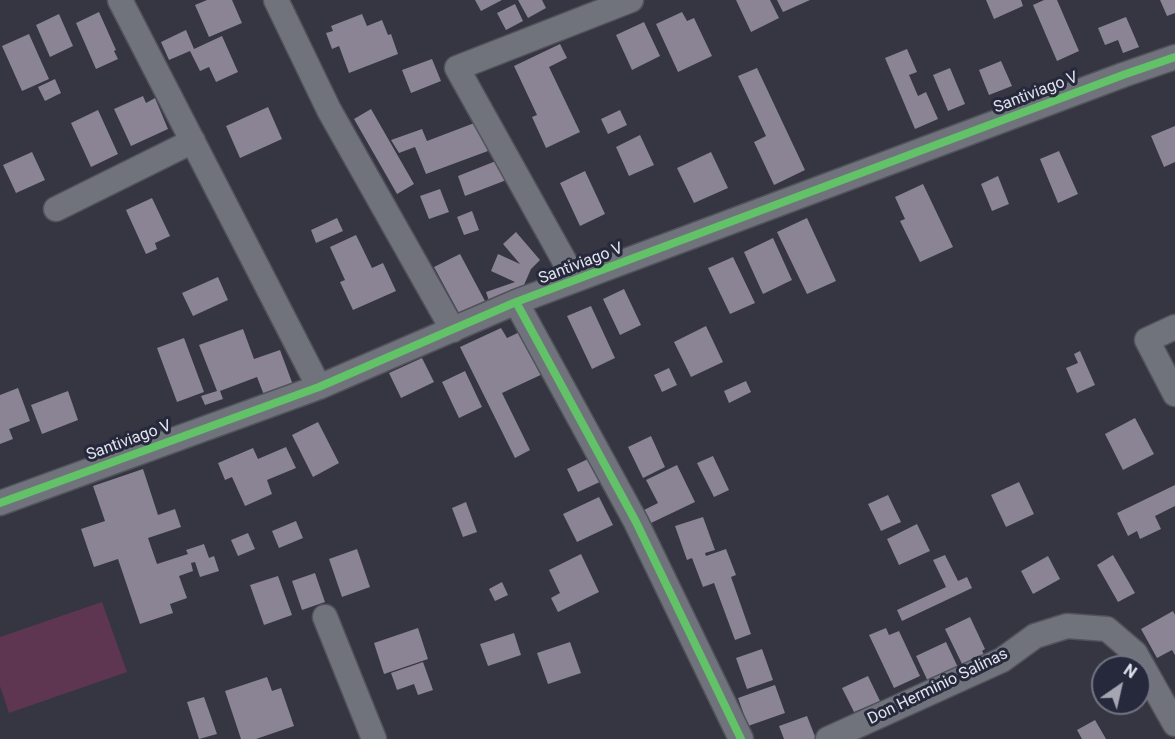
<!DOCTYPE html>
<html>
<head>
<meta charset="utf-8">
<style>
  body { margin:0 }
  #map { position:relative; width:1175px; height:739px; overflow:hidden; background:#353641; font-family:Roboto,sans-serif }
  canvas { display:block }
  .north { position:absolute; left:1091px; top:655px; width:60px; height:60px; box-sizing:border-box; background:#26293b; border:2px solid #717383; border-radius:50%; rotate:34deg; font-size:16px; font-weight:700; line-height:24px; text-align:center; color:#e1e3ef }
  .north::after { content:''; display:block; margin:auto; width:21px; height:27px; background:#a5a6b2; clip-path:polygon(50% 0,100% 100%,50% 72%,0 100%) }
</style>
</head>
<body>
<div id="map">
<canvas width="1175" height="739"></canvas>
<div class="north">N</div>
</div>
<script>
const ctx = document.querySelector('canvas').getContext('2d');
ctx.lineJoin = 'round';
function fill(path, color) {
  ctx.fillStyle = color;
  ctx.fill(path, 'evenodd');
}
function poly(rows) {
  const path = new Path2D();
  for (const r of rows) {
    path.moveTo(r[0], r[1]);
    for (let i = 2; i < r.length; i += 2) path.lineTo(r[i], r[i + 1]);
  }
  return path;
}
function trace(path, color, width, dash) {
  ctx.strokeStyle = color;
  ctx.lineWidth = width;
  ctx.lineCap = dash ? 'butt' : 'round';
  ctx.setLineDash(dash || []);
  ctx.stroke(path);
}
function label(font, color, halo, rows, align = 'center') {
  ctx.font = font + ' Roboto,sans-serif';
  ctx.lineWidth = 6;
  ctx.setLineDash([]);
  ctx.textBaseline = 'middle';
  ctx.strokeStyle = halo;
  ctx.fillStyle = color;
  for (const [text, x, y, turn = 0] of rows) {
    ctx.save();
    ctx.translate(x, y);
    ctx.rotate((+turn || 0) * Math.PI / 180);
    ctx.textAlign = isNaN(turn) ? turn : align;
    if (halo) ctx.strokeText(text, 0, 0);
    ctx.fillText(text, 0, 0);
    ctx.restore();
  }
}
fill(poly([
  [102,602,127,672,9,713,0,686,0,637]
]), '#5f3651');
fill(poly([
  [207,0,232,0,242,23,209,37,195,5],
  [475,0,502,0,481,11],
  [518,0,542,0,546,8,528,18],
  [736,0,770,0,779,18,751,32],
  [777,0,810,0,783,12],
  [986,0,1021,0,1023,6,994,19],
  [1044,0,1057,0,1079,51,1057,61,1033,5],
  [1160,0,1175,0,1175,13,1167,16],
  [515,4,523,21,506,30,497,13],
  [99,12,116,50,114,51,118,59,96,69,76,23],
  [682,12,687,21,694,18,712,56,678,72,656,24],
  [59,14,73,46,50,57,36,25],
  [362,14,367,26,382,20,388,35,391,34,398,54,349,73,339,46,332,49,326,33,333,31,331,26],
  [1126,17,1139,47,1123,53,1118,40,1105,45,1098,28],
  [644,22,660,56,632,70,616,35],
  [186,30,194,49,222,36,238,72,216,82,209,67,200,71,190,51,169,60,161,42],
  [29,34,49,79,22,91,2,46],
  [560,44,567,58,549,67,580,132,546,148,532,117,537,115,514,66],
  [907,49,917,72,909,75,918,96,926,92,938,119,915,129,885,58],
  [432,59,441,81,411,93,402,70],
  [1001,61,1012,86,989,95,979,70],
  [757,68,805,170,774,185,754,142,766,136,738,76],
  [950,68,965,104,948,111,933,75],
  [55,79,61,93,45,101,38,87],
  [143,96,146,103,155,98,168,129,131,146,114,109],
  [268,107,282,139,240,158,226,126],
  [371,109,414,184,397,194,354,119],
  [98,110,118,154,91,167,71,123],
  [620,110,627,125,608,134,601,119],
  [477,122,488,151,426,174,415,147,399,153,391,140,422,129,427,141],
  [1175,126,1175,162,1164,167,1151,136],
  [640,135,654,165,629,176,616,147],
  [1059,151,1078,194,1058,203,1040,159],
  [32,152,45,180,16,193,3,165],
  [711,152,728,188,694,203,677,168],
  [501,159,509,179,465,196,458,176],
  [585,171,605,214,580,226,560,183],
  [998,176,1009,204,992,211,981,184],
  [923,184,953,247,920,262,900,221,905,219,895,197],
  [440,189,449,212,429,219,420,196],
  [152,198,170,236,155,243,157,249,146,254,126,210],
  [472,211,479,230,464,235,457,217],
  [337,218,343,231,316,243,311,230],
  [807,218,836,281,807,294,777,232],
  [516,232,540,260,531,269,524,285,527,294,491,307,486,292,515,282,491,271,498,254,520,264,503,244],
  [356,235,372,268,383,263,396,291,353,310,340,282,345,280,330,247],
  [773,238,792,280,763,294,744,252],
  [460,254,485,301,460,315,434,267],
  [733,257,755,303,730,314,708,268],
  [218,277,228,300,193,316,182,293],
  [624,289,641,325,620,335,603,299],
  [591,306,615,358,592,369,567,316],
  [706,326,723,362,691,377,674,342],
  [501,328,507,338,526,329,547,372,502,393,530,450,515,458,460,347],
  [243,329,254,359,280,350,293,385,264,395,257,377,220,391,223,399,205,405,201,396,217,391,199,345],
  [184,338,204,392,177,402,157,348],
  [1080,351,1095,385,1077,393,1066,368,1078,363,1074,354],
  [422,358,434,382,401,398,389,373],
  [669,368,677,385,662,392,654,375],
  [465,371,482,407,459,418,442,382],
  [746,381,751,392,729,403,724,391],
  [18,388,30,421,9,429,13,439,0,444,0,395],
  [68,391,78,420,42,434,31,405],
  [1135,418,1154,454,1123,470,1105,434],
  [318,422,339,463,313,477,292,435],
  [651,436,665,467,643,478,628,447],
  [286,447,296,468,267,480,272,494,245,506,232,477,225,480,218,463,253,448,258,459],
  [713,456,729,490,714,497,697,463],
  [590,458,602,481,578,492,567,469],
  [677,465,695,502,651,523,644,510,658,503,646,480],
  [143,469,158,515,175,509,181,527,148,538,157,564,188,554,186,550,204,544,209,558,214,556,219,571,200,577,195,562,191,563,193,571,179,576,187,598,170,604,173,613,140,624,118,559,94,567,81,529,105,521,93,486],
  [1019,482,1034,514,1006,527,991,495],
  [1175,485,1175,506,1155,516,1161,529,1140,539,1137,531,1128,536,1117,513],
  [888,495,901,522,881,531,868,504],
  [599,497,613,525,577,542,563,514],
  [466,502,477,532,463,537,452,508],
  [703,517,715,550,705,553,706,556,726,549,736,575,731,577,751,634,735,640,714,583,703,587,692,558,687,560,675,526],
  [296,521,303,538,279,548,272,531],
  [917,524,930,551,899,565,887,539],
  [248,533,255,549,238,556,231,540],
  [357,549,370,587,342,597,329,559],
  [581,554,599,592,558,612,551,598,560,593,549,570],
  [945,555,958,581,967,577,972,588,902,621,897,610,946,587,933,560],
  [1113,555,1135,593,1118,602,1097,565],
  [1048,556,1060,579,1033,594,1021,571],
  [315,573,325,602,302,610,292,581],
  [278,576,292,615,264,625,250,585],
  [502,582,508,595,495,601,489,589],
  [1173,611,1175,615,1175,655,1172,650,1157,658,1141,629],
  [970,617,985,649,982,651,987,660,965,670,945,629],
  [418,628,428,659,384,674,374,643],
  [886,628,889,635,899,631,920,676,894,688,869,635],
  [514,633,521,655,488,666,480,644],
  [570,642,581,673,548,684,537,653],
  [946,642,962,676,932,690,916,656],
  [762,649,773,680,747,689,736,658],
  [423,662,433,690,418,695,414,684,397,690,391,673],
  [868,676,880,701,854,712,842,688],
  [267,677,272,691,281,688,294,726,256,739,241,739,225,691],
  [775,685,785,713,748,726,738,698],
  [204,697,217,734,199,739,187,702],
  [807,716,816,739,784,739,779,726],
  [1095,720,1106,739,1082,739,1077,730]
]), '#8a8494');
const minor = poly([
  [120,0,319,387],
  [276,0,329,110,453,330],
  [56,209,193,141],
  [575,280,457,68,631,0],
  [516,302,636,522,741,739],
  [1175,327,1147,340,1175,394],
  [0,503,319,387,516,302,1123,75,1175,57],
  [325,617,374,739],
  [828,739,1002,660,1035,636,1067,626,1107,629,1135,653,1175,724]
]);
trace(minor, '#51525c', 27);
trace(minor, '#71737c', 24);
trace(poly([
  [516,302,636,522,741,739],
  [0,503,319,387,516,302,1123,75,1175,57]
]), '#61c268', 8);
label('16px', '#e1e3ef', '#26293b', [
  ["Santiviago V",1036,93,-21],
  ["Santiviago V",581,264,-21],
  ["Santiviago V",129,441,-20],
  ["Don Herminio Salinas",938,687,-26]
]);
</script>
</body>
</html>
